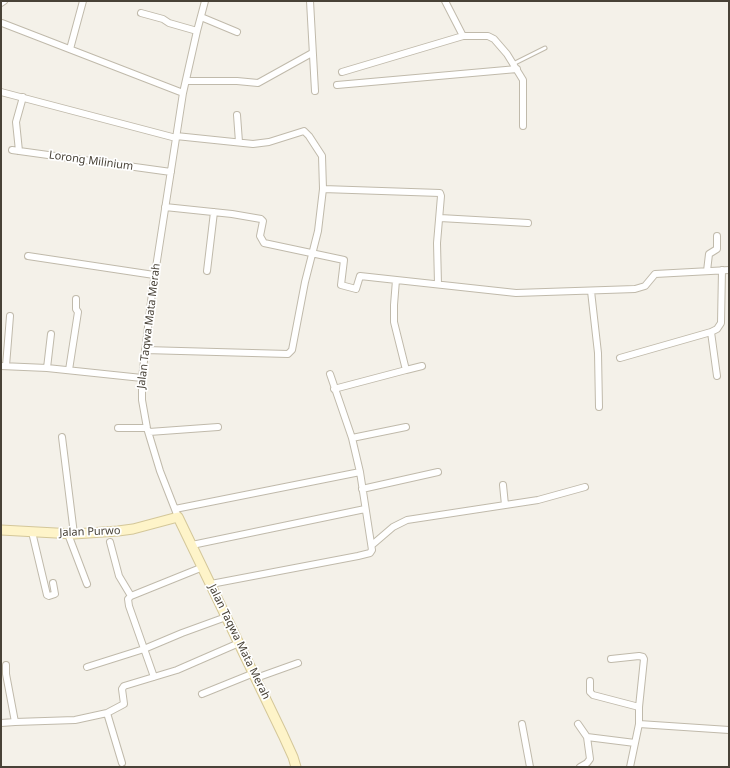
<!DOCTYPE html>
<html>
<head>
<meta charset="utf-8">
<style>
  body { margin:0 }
  #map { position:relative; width:730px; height:768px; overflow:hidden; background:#f4f1e9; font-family:"Noto Sans",sans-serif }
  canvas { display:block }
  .frame { position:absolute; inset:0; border:2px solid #484237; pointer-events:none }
</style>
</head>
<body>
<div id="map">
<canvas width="730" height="768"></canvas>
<div class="frame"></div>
</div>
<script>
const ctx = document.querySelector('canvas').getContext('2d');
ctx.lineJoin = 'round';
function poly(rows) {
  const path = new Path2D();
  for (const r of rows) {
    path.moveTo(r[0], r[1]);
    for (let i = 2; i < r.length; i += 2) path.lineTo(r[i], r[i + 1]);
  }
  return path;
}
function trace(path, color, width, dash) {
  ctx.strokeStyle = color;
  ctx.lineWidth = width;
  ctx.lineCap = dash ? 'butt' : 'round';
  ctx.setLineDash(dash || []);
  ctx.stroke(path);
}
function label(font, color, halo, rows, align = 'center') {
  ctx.font = font + ' "Noto Sans",sans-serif';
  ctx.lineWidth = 3.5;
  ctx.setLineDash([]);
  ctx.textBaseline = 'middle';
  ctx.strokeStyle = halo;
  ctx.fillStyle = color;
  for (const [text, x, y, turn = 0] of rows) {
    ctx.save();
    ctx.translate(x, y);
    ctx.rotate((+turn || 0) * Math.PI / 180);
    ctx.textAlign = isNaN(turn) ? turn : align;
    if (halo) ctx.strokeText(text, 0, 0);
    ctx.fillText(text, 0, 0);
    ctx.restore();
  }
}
const lane = poly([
  [513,64,545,48]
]);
const street = poly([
  [310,1,315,91],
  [445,1,463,36],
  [1,3,4,1],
  [141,13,163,19,169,23,197,31],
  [201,17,237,32],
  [2,23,183,93],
  [70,49,83,1],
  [342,72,463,36,488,36,494,39,507,54,523,80,523,126],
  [186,81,237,81,258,83,312,53],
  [337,85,517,69],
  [1,92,176,138],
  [237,115,239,142],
  [12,150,171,172],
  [19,151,16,122,23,97],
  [323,189,440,193,441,196,437,243,438,284],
  [165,207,232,214,261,219,263,221,260,236,264,243,344,260,341,285,356,289,360,276,516,293,635,289,645,286,655,274,729,270],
  [440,218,528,223],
  [28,256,154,275],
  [207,271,214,212],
  [707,271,709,254,717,249,717,236],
  [591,291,598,353,599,407],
  [711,332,717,376],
  [145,350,288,354,292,350,305,282,318,231,323,189,322,156,309,136,304,131,269,142,253,144,176,136],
  [620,358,711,332,717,329,721,323,722,270],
  [1,366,47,368,142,378],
  [6,366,10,316],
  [47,368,51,334],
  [69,370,78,312,76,309,76,299],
  [406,370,422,366],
  [334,389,406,370,394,322,394,305,396,280],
  [118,428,147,428],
  [149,432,218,427],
  [62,437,74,534],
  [352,438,406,427],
  [503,485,505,505],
  [362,489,438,472],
  [175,509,360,472],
  [178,517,160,471,147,428,142,400,142,378,152,293,183,93,197,31,205,1],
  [32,532,47,595,49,596,55,594,53,583],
  [68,534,87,584],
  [110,542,119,576,131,596],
  [192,545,365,509],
  [372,545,393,527,407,520,538,500,585,487],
  [211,584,358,556,370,553,372,550,360,472,352,438,330,374],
  [611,659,639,656,643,657,644,659,639,707,639,724,630,767],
  [6,665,6,674,15,722],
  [87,667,144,649,182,633,226,617],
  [154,677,129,606,128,599,131,596,203,567],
  [256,678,298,663],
  [590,681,590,692,593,695,639,707],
  [202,694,254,673],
  [107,713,122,763],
  [1,723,15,722,75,720,107,713,124,704,122,689,124,686,177,670,239,643],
  [522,724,530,767],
  [578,724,587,737,590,759,587,763,580,767],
  [639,724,729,730],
  [587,737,635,743]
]);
const secondary = poly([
  [1,530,74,534,118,531,133,529,178,517,283,735,293,757,296,767]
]);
trace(lane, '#c0baab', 5);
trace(street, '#c0baab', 8);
trace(secondary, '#d4c799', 11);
trace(lane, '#fff', 3);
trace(street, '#fff', 6);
trace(secondary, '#fef4c9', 9);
label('11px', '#484237', '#fff', [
  ["Lorong Milinium",91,161,8],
  ["Jalan Taqwa Mata Merah",149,326,-83],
  ["Jalan Purwo",90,532,-2],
  ["Jalan Taqwa Mata Merah",239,642,64]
]);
</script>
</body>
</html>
